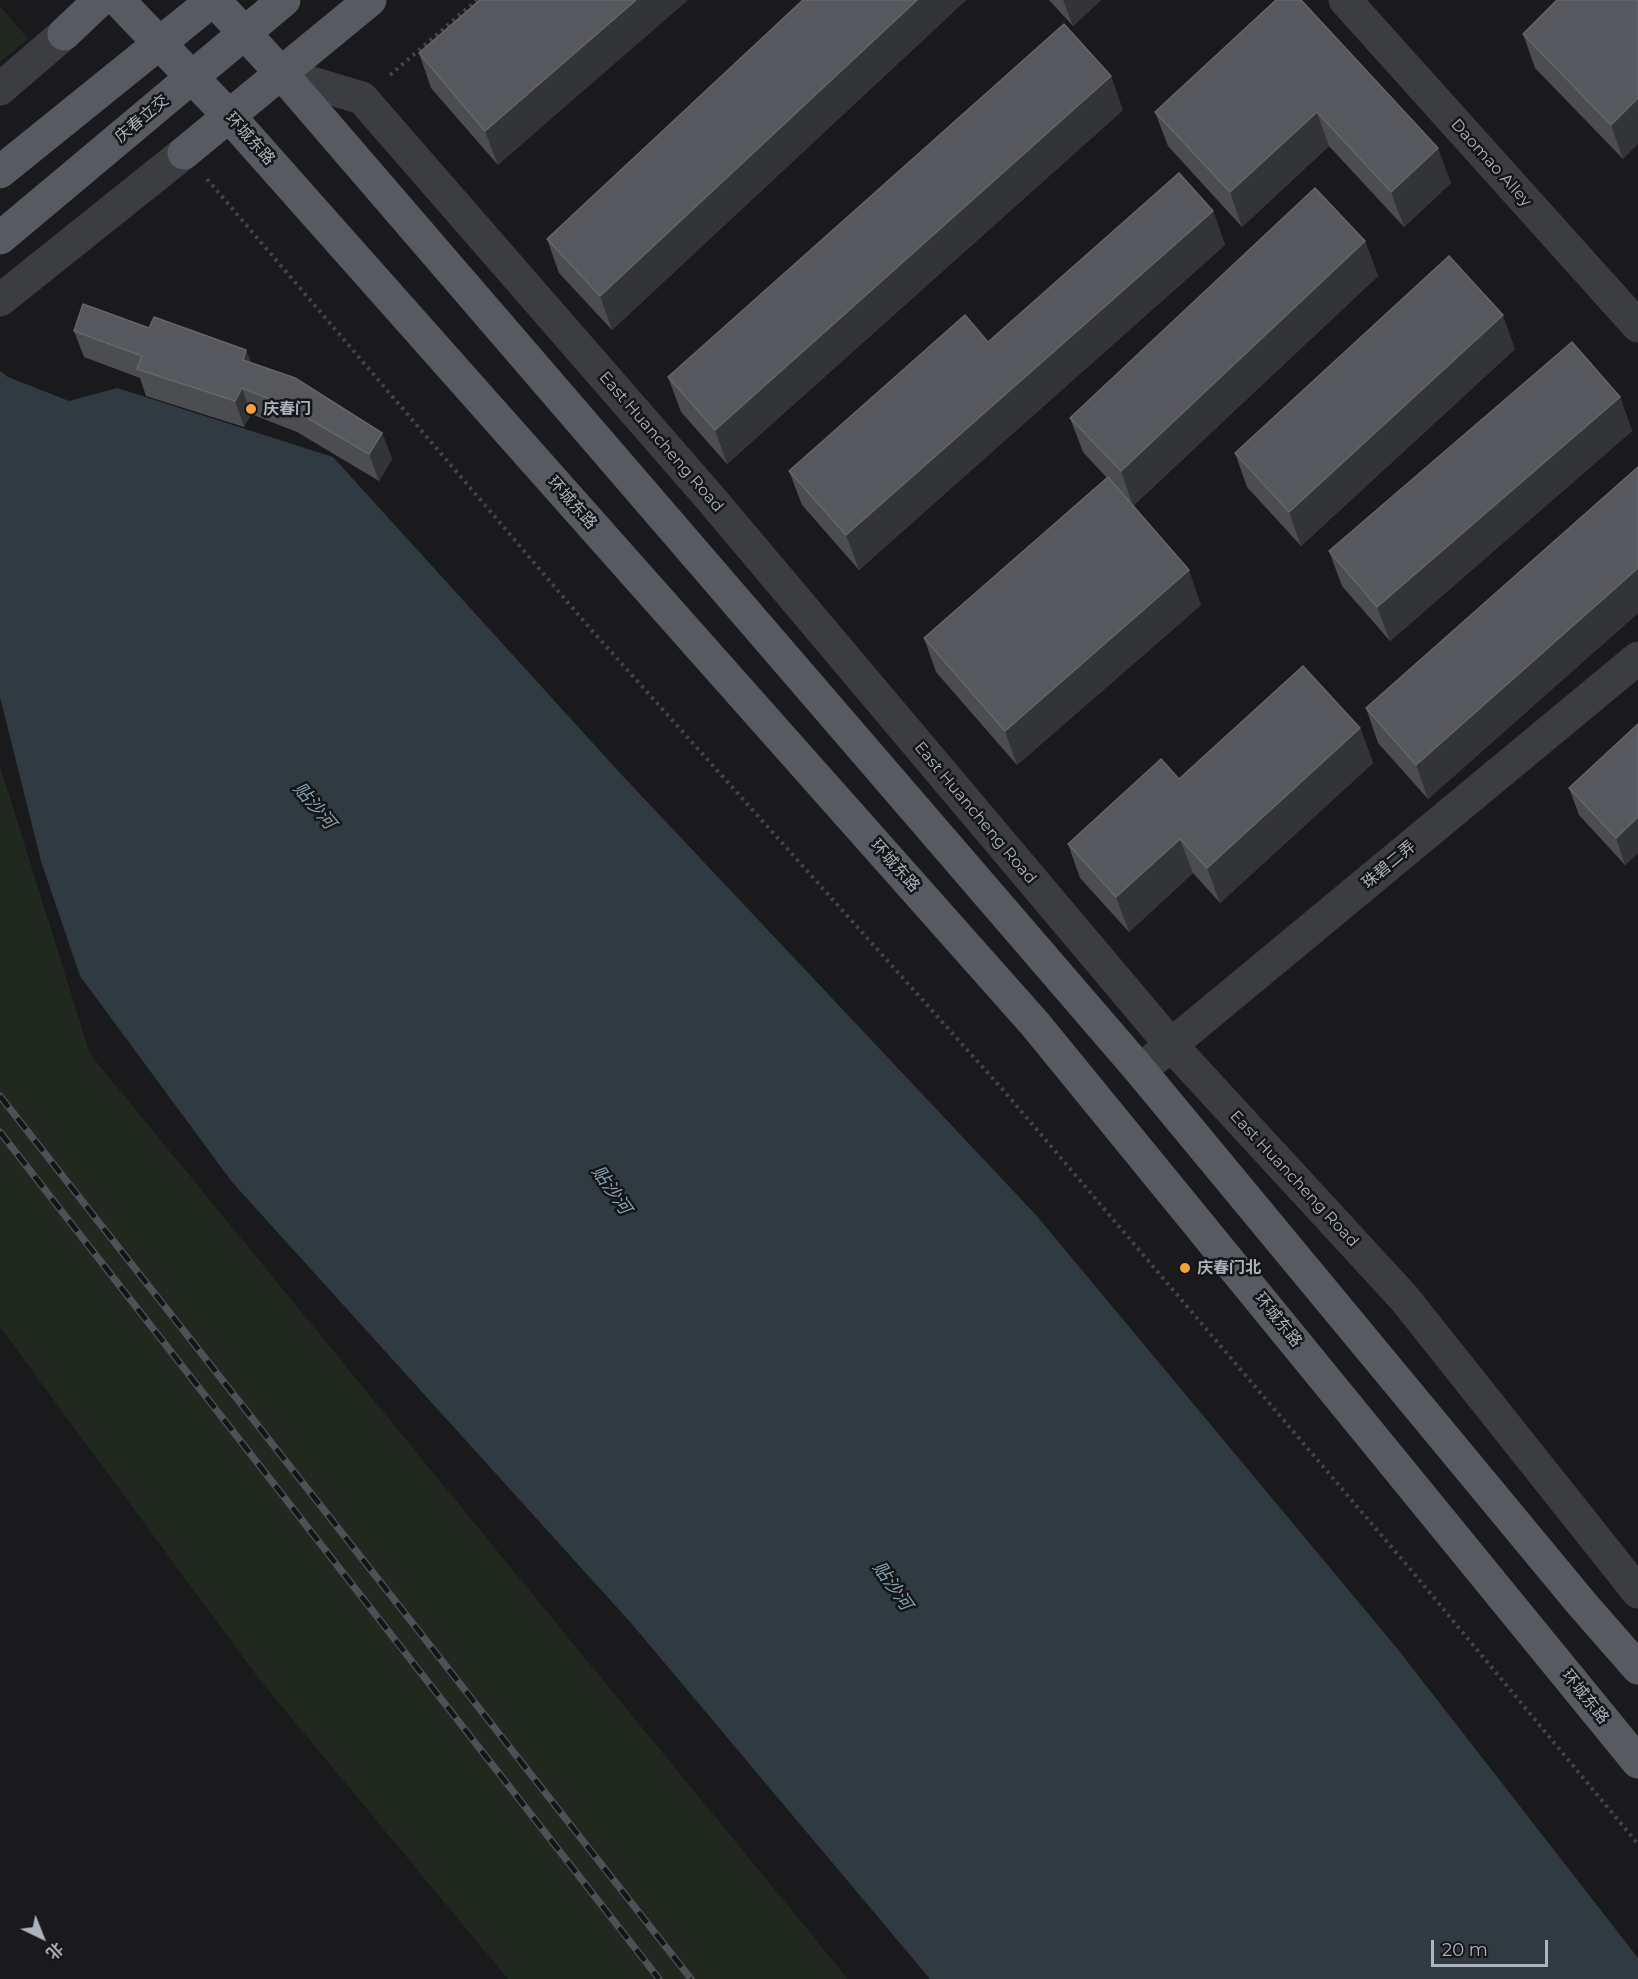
<!DOCTYPE html>
<html>
<head>
<meta charset="utf-8">
<style>
  body { margin:0 }
  #map { position:relative; width:1638px; height:1979px; overflow:hidden; background:#1a1a1c; font-family:Montserrat,"Noto Sans SC",sans-serif }
  canvas { display:block }
  .north { position:absolute; left:12px; top:1907px; width:60px; height:60px; -webkit-text-stroke:4px #151517; paint-order:stroke; rotate:137deg; font-size:16px; font-weight:700; line-height:24px; text-align:center; color:#adb3bc }
  .north::after { content:''; display:block; margin:auto; width:21px; height:27px; background:#adb3bc; clip-path:polygon(50% 0,100% 100%,50% 72%,0 100%) }
  .scale { position:absolute; left:1431px; top:1940px; width:117px; height:27px; box-sizing:border-box; border:3px solid #adb3bc; border-top:0; padding-left:8px; font-size:18px; line-height:21px; white-space:nowrap; color:#adb3bc; -webkit-text-stroke:4px #151517; paint-order:stroke }
</style>
</head>
<body>
<div id="map">
<canvas width="1638" height="1979"></canvas>
<div class="north">北</div>
<div class="scale">20 m</div>
</div>
<script>
const ctx = document.querySelector('canvas').getContext('2d');
ctx.lineJoin = 'round';
function fill(path, color) {
  ctx.fillStyle = color;
  ctx.fill(path, 'evenodd');
}
function poly(rows) {
  const path = new Path2D();
  for (const r of rows) {
    path.moveTo(r[0], r[1]);
    for (let i = 2; i < r.length; i += 2) path.lineTo(r[i], r[i + 1]);
  }
  return path;
}
function trace(path, color, width, dash) {
  ctx.strokeStyle = color;
  ctx.lineWidth = width;
  ctx.lineCap = dash ? 'butt' : 'round';
  ctx.setLineDash(dash || []);
  ctx.stroke(path);
}
function label(font, color, halo, rows, align = 'center') {
  ctx.font = font + ' Montserrat,"Noto Sans SC",sans-serif';
  ctx.lineWidth = 5;
  ctx.setLineDash([]);
  ctx.textBaseline = 'middle';
  ctx.strokeStyle = halo;
  ctx.fillStyle = color;
  for (const [text, x, y, turn = 0] of rows) {
    ctx.save();
    ctx.translate(x, y);
    ctx.rotate((+turn || 0) * Math.PI / 180);
    ctx.textAlign = isNaN(turn) ? turn : align;
    if (halo) ctx.strokeText(text, 0, 0);
    ctx.fillText(text, 0, 0);
    ctx.restore();
  }
}
fill(poly([
  [0,6,28,39,0,62],
  [0,766,90,1054,848,1979,508,1979,259,1679,0,1327]
]), '#202820');
fill(poly([
  [0,371,8,377,69,401,117,388,333,457,620,773,1036,1215,1396,1647,1638,1958,1638,1979,930,1979,631,1623,232,1182,80,976,41,861,0,697]
]), '#2f3b41');
trace(poly([
  [390,75,477,0],
  [207,179,588,626,1004,1091,1411,1570,1638,1844]
]), '#414448', 4, [3, 4.5]);
trace(poly([
  [1345,0,1638,326],
  [282,74,362,98,711,499,1172,1046,1404,1298,1638,1592],
  [0,89,64,34],
  [0,300,184,153],
  [1154,1059,1638,658]
]), '#3b3d41', 33);
trace(poly([
  [118,0,230,117,1035,1024,1638,1762],
  [214,0,282,74,1139,1069,1582,1604,1638,1668],
  [64,34,100,0],
  [184,153,370,0]
]), '#575a60', 33);
const rail = poly([
  [0,1096,691,1979],
  [0,1132,659,1979]
]);
trace(rail, '#4e5156', 7);
trace(rail, '#151517', 4.5, [14]);
trace(poly([
  [0,172,213,0],
  [0,238,284,0]
]), '#575a60', 33);
fill(poly([
  [480,0,498,165,431,88,419,53],
  [803,0,966,0,612,330,559,273,547,239],
  [1049,0,1101,0,1073,26],
  [1276,0,1451,183,1404,227,1329,146,1242,227,1168,146,1155,112],
  [1638,0,1623,159,1535,68,1523,34],
  [1123,110,727,464,681,412,668,377],
  [1213,211,1225,245,859,570,802,505,789,471,988,342],
  [1365,241,1378,276,1133,506,1201,605,1017,765,936,672,924,638,1107,478,1083,452,1070,418],
  [149,328,246,350,251,363,382,433,392,459,379,481,297,432,251,414,244,427,146,396,140,378,84,357,74,331],
  [1515,349,1301,546,1247,487,1235,453],
  [1620,397,1632,431,1390,641,1342,586,1329,551],
  [1638,467,1638,613,1428,799,1378,743,1366,708],
  [1638,724,1638,853,1625,865,1579,815,1569,788],
  [1360,728,1373,763,1220,903,1193,873,1129,932,1080,878,1068,844,1179,779]
]), '#4b4d51');
fill(poly([
  [636,0,688,0,498,165,485,131],
  [917,0,966,0,612,330,600,296],
  [1063,0,1101,0,1073,26],
  [1111,76,1123,110,727,464,715,430],
  [1638,98,1638,144,1623,159,1611,125],
  [1317,112,1329,146,1242,227,1230,192],
  [1438,148,1451,183,1404,227,1391,192],
  [1213,211,1225,245,859,570,846,535],
  [1365,241,1378,276,1133,506,1121,471],
  [1503,315,1515,349,1301,546,1289,512],
  [246,350,256,376,243,360],
  [242,388,251,414,244,427,235,401],
  [1620,397,1632,431,1390,641,1377,607],
  [382,433,392,459,379,481,369,454],
  [1638,568,1638,613,1428,799,1416,765],
  [1189,570,1201,605,1017,765,1005,731],
  [1360,728,1373,763,1220,903,1207,868],
  [1638,817,1638,853,1625,865,1616,838],
  [1180,839,1193,873,1129,932,1116,897]
]), '#333437');
const building = poly([
  [480,0,636,0,485,131,419,53,480,0],
  [803,0,917,0,600,296,547,239,803,0],
  [1276,0,1301,0,1438,148,1391,192,1317,112,1230,192,1155,112,1276,0],
  [1557,0,1638,0,1638,98,1611,125,1523,34,1557,0],
  [1064,24,1111,76,715,430,668,377,1064,24],
  [1179,173,1213,211,846,535,789,471,965,315,988,342,1179,173],
  [1315,188,1365,241,1121,471,1070,418,1315,188],
  [1449,256,1503,315,1289,512,1235,453,1449,256],
  [83,304,149,328,154,317,246,350,243,360,295,378,382,433,369,454,287,406,242,388,235,401,137,369,142,356,74,331,83,304],
  [1572,342,1620,397,1377,607,1329,551,1572,342],
  [1638,467,1638,568,1416,765,1366,708,1638,467],
  [1108,477,1189,570,1005,731,924,638,1108,477],
  [1303,666,1360,728,1207,868,1180,839,1116,897,1068,844,1161,759,1179,779,1303,666],
  [1638,724,1638,817,1616,838,1569,788,1638,724]
]);
fill(building, '#56585d');
trace(building, '#64666c', 1.5);
for (const [x, y, r, color] of [
  [251,409,6,"#f3a23b"],
  [1185,1268,6,"#f3a23b"]
]) {
  const dot = new Path2D();
  dot.arc(x, y, r, 0, 2 * Math.PI);
  ctx.fillStyle = color;
  ctx.fill(dot);
  trace(dot, '#151517', 2);
}
label('16px', '#adb3bc', '#151517', [
  ["庆春立交",142,119,-40],
  ["环城东路",250,139,48],
  ["Daomao Alley",1491,163,48],
  ["East Huancheng Road",661,442,49],
  ["环城东路",572,503,48],
  ["East Huancheng Road",975,813,50],
  ["珠碧二弄",1389,865,-40],
  ["环城东路",895,866,48],
  ["East Huancheng Road",1294,1179,47],
  ["环城东路",1278,1320,51],
  ["环城东路",1585,1697,51]
]);
label('bold 16px', '#adb3bc', '#151517', [
  ["庆春门",263,409],
  ["庆春门北",1197,1268]
], 'left');
label('italic 18px', '#84a4b6', '#151517', [
  ["贴沙河",314,806,50],
  ["贴沙河",611,1190,55],
  ["贴沙河",892,1586,55]
]);
</script>
</body>
</html>
